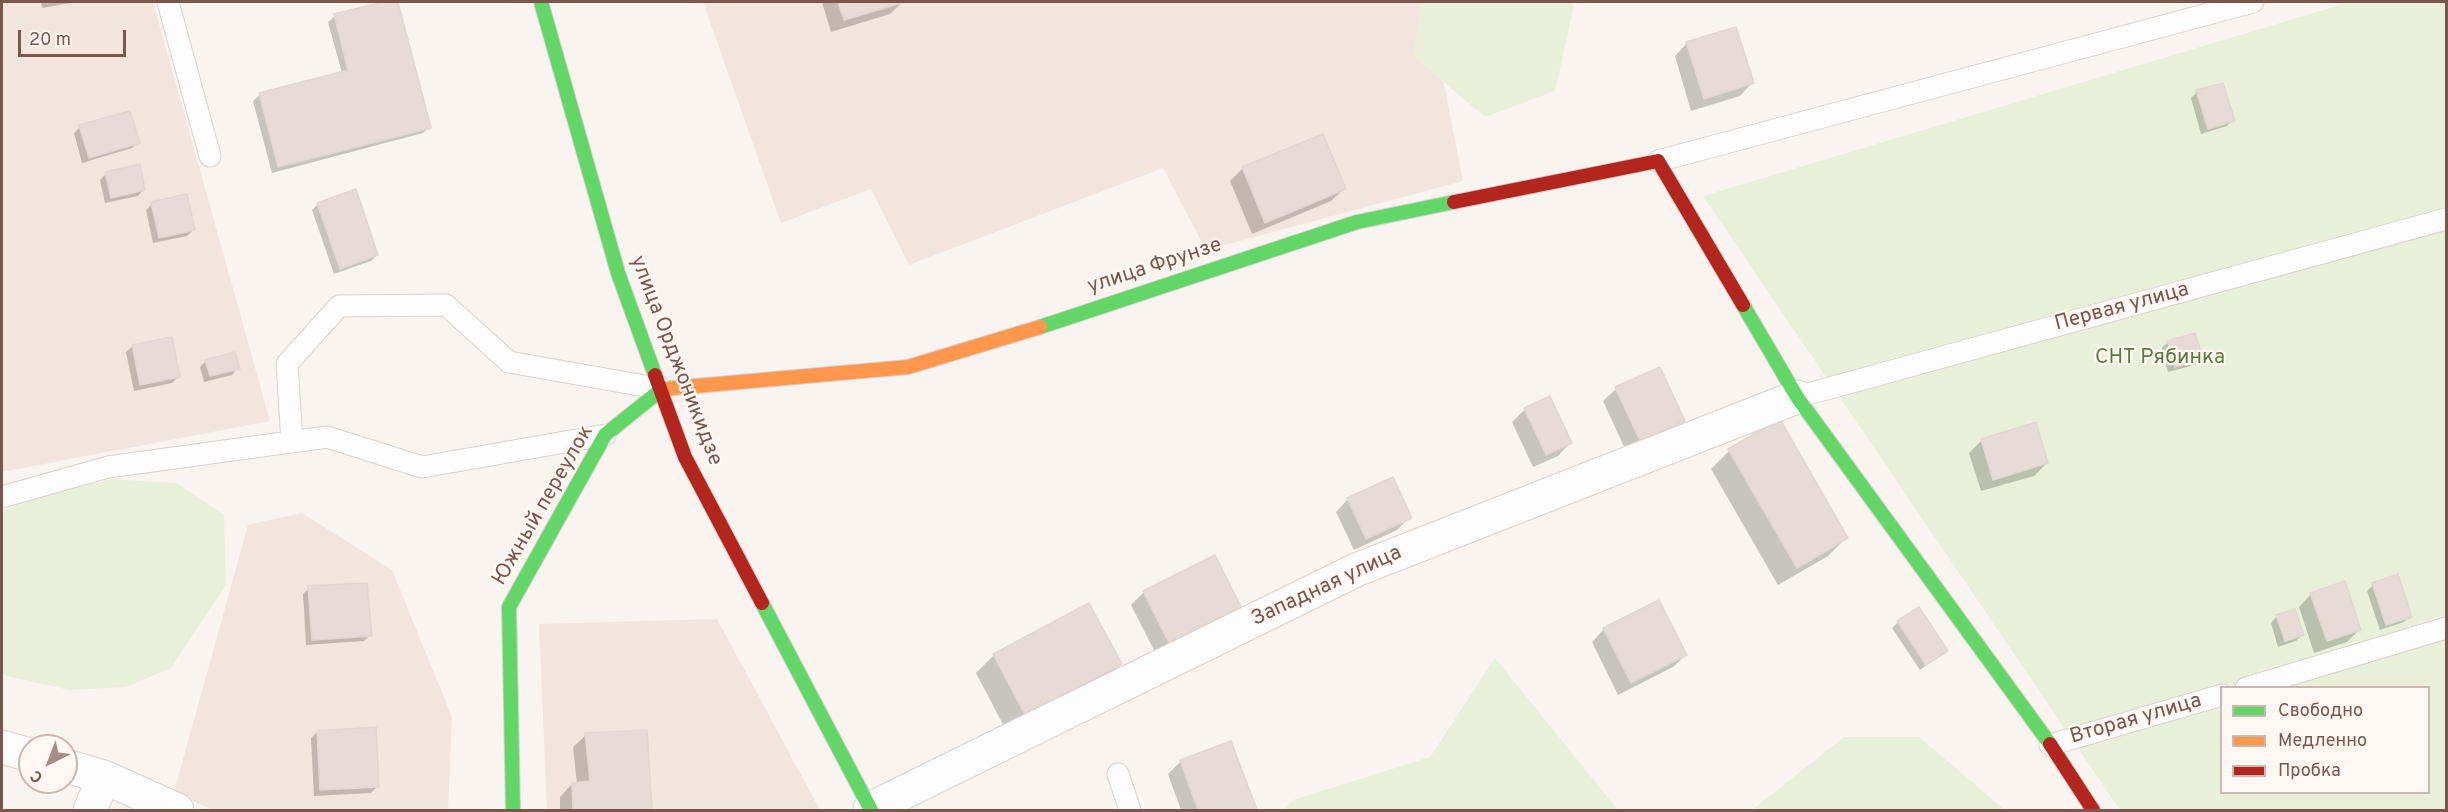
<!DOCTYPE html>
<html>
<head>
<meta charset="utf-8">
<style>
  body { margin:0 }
  #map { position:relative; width:2448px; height:812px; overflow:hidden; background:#f9f4ef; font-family:Overpass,sans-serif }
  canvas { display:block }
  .frame { position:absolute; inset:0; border:3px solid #7a564c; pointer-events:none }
  .legend { position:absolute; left:2220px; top:686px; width:210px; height:108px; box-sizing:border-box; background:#fff8f2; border:2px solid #cab7b0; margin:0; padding:8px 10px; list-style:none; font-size:18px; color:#7a564c }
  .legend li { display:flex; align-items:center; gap:12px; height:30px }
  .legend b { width:30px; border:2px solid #cab7b0 }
  .north { position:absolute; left:18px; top:734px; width:60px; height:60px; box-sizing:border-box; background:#fff8f2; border:2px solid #cab7b0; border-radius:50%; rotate:222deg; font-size:16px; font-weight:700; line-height:24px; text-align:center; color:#7a564c }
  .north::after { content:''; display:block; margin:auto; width:21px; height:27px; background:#a68d85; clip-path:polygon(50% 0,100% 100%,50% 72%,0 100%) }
  .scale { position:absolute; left:18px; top:30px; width:108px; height:27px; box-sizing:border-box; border:3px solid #7a564c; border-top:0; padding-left:8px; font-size:18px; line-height:21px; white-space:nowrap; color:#7a564c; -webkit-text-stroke:4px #fff8f2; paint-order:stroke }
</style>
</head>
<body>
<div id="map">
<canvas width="2448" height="812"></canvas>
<div class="frame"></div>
<ul class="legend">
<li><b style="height:8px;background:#63d668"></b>Свободно</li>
<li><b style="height:8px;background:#ff974d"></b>Медленно</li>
<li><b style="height:8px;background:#b3261e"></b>Пробка</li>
</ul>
<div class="north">С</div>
<div class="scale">20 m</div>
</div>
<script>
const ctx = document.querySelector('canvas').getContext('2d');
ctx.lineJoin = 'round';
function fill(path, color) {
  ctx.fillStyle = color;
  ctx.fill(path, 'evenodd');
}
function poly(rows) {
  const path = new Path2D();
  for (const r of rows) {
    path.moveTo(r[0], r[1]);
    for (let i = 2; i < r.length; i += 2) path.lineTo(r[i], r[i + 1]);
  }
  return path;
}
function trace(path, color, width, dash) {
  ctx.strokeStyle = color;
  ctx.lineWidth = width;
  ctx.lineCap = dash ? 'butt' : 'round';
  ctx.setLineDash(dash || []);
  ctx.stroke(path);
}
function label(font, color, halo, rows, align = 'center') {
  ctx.font = font + ' Overpass,sans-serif';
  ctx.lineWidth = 4.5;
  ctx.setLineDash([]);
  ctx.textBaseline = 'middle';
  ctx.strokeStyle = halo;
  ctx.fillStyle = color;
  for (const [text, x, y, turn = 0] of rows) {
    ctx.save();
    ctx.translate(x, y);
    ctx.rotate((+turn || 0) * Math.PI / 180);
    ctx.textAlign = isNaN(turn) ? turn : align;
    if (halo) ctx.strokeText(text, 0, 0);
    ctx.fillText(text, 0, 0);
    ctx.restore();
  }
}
fill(poly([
  [2,2,153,2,270,421,2,472],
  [703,2,1428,2,1463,181,1206,250,1163,168,909,265,871,189,781,223],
  [302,513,392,570,452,717,448,810,213,810,174,792,248,525],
  [717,619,820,810,547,810,539,624]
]), '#f2e5dd');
fill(poly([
  [1421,2,1573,2,1574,6,1555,91,1485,117,1413,56],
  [2350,2,2446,2,2446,810,2120,810,1703,196],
  [2222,688,2428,688,2428,792,2222,792],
  [111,479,176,483,224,515,226,585,171,668,126,687,69,690,7,676,2,673,2,511,44,495],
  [1495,658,1618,810,1283,810,1293,800,1430,757],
  [1844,737,1919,737,2005,810,1752,810]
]), '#e9f0da');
fill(poly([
  [41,2,77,2,42,8],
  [389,2,396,2,429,127,423,133,272,173,253,101,260,95,342,73,328,22,335,16],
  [822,2,903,2,890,14,831,32],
  [1687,43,1752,83,1740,96,1691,111,1675,56],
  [2197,92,2233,120,2227,126,2201,134,2191,98],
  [80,127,138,142,132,148,82,163,74,133],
  [1243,168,1344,189,1331,201,1252,234,1230,181],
  [106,174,144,189,138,196,105,203,100,180],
  [152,204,193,230,187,236,153,243,146,210],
  [318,204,377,255,371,261,334,274,312,210],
  [2168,342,2201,358,2195,365,2168,372,2162,348],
  [133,346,178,377,172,383,134,391,126,352],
  [206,361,238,368,232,375,204,382,200,367],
  [1616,389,1683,420,1670,433,1627,453,1603,401],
  [1525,409,1570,443,1558,456,1533,467,1512,422],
  [1982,440,2047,463,2034,476,1981,491,1969,453],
  [1729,451,1846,538,1828,556,1778,585,1711,469],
  [1348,499,1410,517,1397,530,1354,550,1336,512],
  [2373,585,2410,616,2404,622,2380,630,2367,591],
  [309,588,370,635,364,641,306,645,303,594],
  [1144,592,1239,607,1226,619,1156,654,1131,605],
  [2311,594,2359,630,2347,642,2314,653,2299,607],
  [2277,616,2302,635,2296,641,2278,647,2271,623],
  [1898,622,1946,651,1920,670,1892,628],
  [1604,629,1686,655,1673,667,1618,695,1592,642],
  [994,655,1120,664,1102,682,1007,732,976,673],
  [317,732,377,787,371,793,314,796,311,738],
  [646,732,651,810,560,810,560,797,572,784,577,784,573,747,586,735],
  [1230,743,1255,810,1181,810,1168,774,1180,762]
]), '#0003');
const building = poly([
  [383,2,398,2,431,128,278,167,259,93,348,70,334,14,383,2],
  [838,2,905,2,844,20,838,2],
  [1736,27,1754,83,1704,99,1686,42,1736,27],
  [2223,83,2235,121,2208,129,2196,90,2223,83],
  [130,111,140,143,89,158,79,125,130,111],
  [1323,134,1346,189,1265,223,1242,167,1323,134],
  [140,164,145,190,111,198,105,172,140,164],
  [356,189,378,255,340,269,317,203,356,189],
  [187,194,195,230,159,238,151,202,187,194],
  [2195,333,2203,359,2175,367,2167,341,2195,333],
  [172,337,180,377,140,385,132,345,172,337],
  [235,352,240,369,210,376,205,360,235,352],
  [1660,367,1685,421,1640,441,1615,387,1660,367],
  [1550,396,1572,443,1546,455,1524,408,1550,396],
  [1780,419,1848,538,1797,568,1728,449,1780,419],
  [2036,422,2048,463,1993,480,1981,439,2036,422],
  [1393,477,1412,518,1366,539,1347,498,1393,477],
  [1215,555,1241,607,1169,643,1143,591,1215,555],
  [2398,574,2412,617,2386,625,2372,583,2398,574],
  [2345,581,2361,630,2327,641,2310,593,2345,581],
  [367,583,372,636,312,640,308,586,367,583],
  [1659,600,1687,655,1631,683,1603,628,1659,600],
  [1089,603,1122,664,1025,715,993,654,1089,603],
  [1919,607,1948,651,1926,665,1897,621,1919,607],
  [2295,609,2304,635,2285,641,2276,615,2295,609],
  [376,727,379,787,320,790,317,731,376,727],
  [647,730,652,810,573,810,572,783,590,781,585,733,647,730],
  [1231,741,1257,810,1198,810,1180,760,1231,741]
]);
fill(building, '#e6dbd6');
trace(building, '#e2d6d1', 1.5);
const lane = poly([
  [168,2,210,156],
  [1658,161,2253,2],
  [1797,397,2446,219],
  [292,442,287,364,339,306,446,305,509,362,662,389],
  [2,497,108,467,327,437,422,467,605,435],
  [2246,688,2446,628],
  [2050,745,2222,695],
  [1118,774,1130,810]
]);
const street = poly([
  [2,747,30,755],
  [66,766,104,777,177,810],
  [870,809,1356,570,1797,397],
  [90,810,104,777]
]);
const fast = poly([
  [541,2,618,273,655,375],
  [1743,305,1797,397,2050,744],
  [1040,327,1357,222,1454,202],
  [762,603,871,810],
  [513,810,509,607,605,435,662,389]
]);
const slow = poly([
  [662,389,908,367,1040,327]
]);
const jam = poly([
  [1454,202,1658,161,1743,305],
  [655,375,685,457,762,603],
  [2050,744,2093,810]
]);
trace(lane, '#d9d1cd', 23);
trace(street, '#d9d1cd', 35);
trace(fast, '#d9cfcb', 16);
trace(slow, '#d9cfcb', 16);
trace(jam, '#d9cfcb', 16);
trace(lane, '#fefdfd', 21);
trace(street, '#fefdfd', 33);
trace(fast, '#63d668', 14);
trace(slow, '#ff974d', 14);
trace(jam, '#b3261e', 14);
label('21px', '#7a564c', '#fff8f2', [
  ["улица Фрунзе",1155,267,-18],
  ["Первая улица",2122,308,-15],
  ["улица Орджоникидзе",675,361,69],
  ["Южный переулок",544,506,-60],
  ["Западная улица",1327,587,-25],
  ["Вторая улица",2136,720,-16]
]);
label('21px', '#597a41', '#fff8f2', [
  ["СНТ Рябинка",2160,359]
]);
</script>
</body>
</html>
